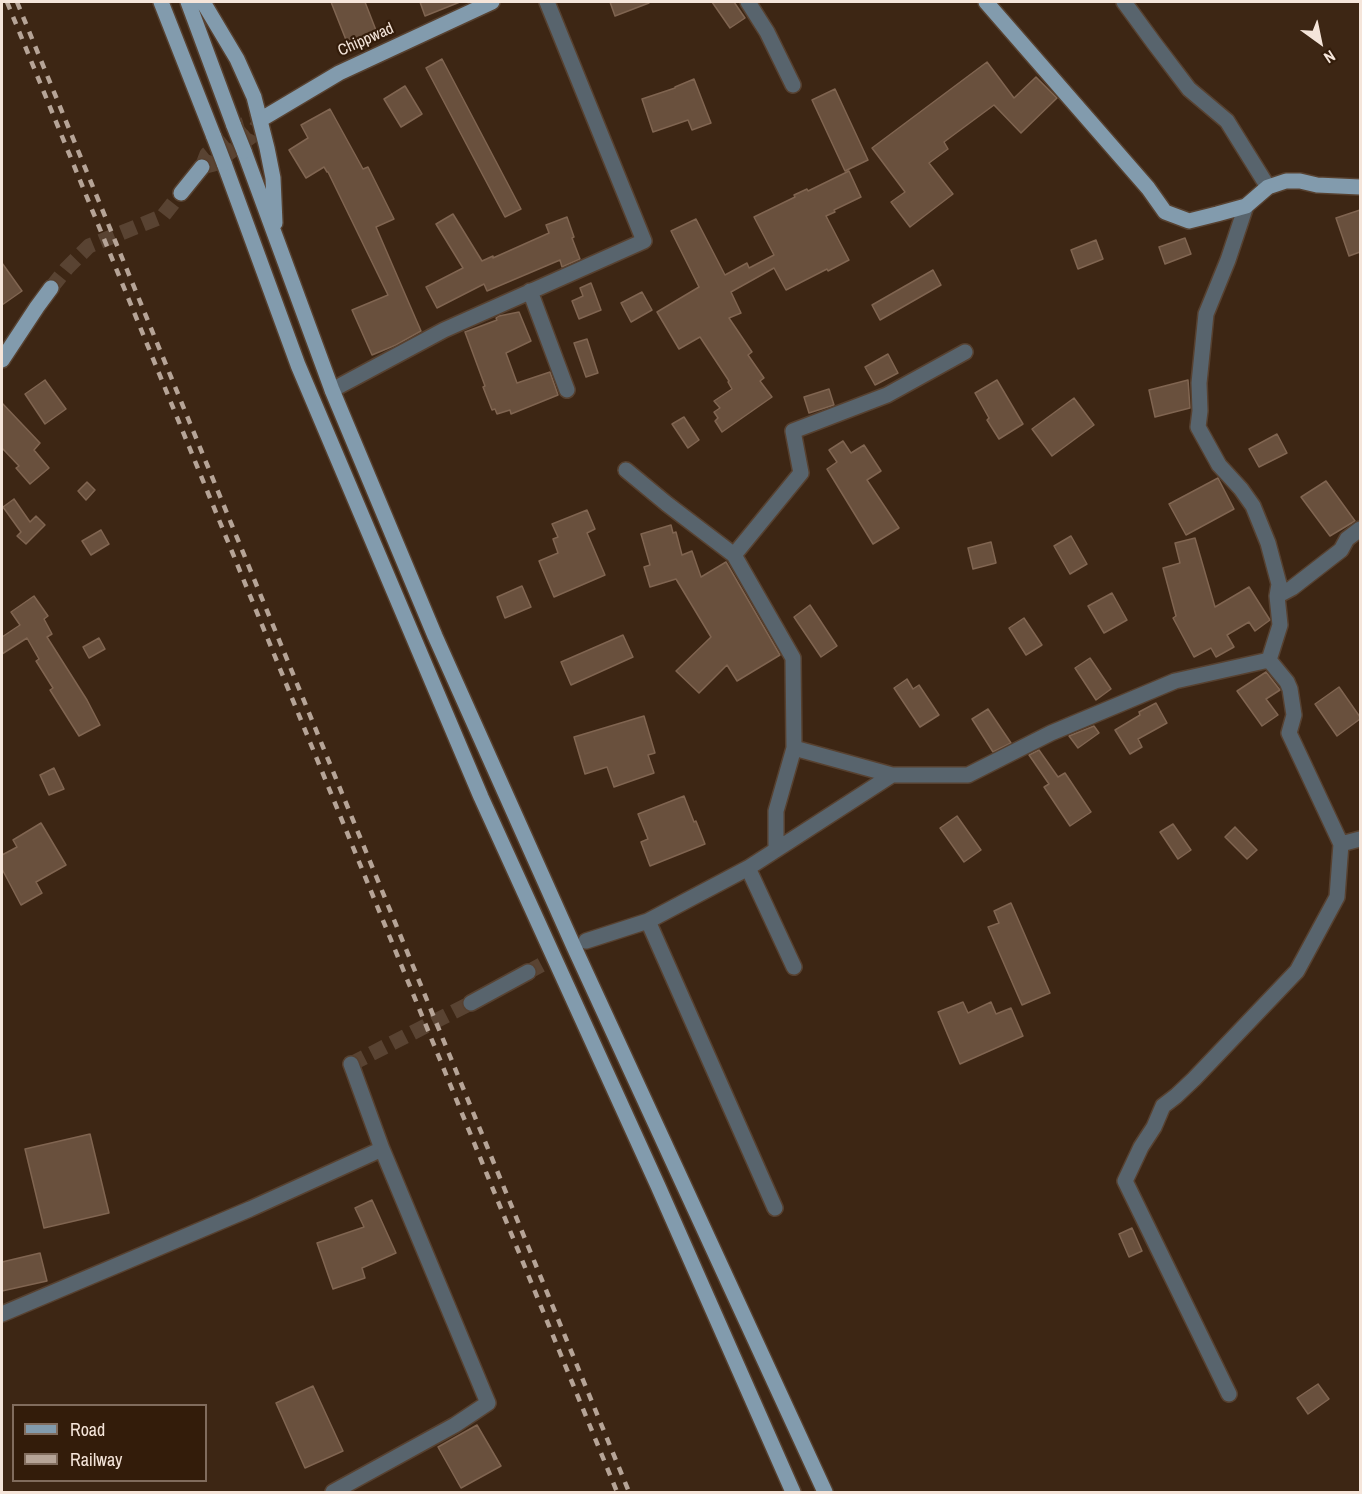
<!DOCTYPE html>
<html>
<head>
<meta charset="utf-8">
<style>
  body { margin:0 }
  #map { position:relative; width:1362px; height:1494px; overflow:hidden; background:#3d2614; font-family:"Archivo Narrow",sans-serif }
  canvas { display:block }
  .frame { position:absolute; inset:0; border:3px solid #f5e5da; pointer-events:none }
  .legend { position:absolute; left:12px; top:1404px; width:195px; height:78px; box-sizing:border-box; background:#331c0a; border:2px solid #816c5d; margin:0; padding:8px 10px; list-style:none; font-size:18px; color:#f5e5da }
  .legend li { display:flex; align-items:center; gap:12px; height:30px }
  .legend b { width:30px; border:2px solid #816c5d }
  .north { position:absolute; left:1290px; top:12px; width:60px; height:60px; -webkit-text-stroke:4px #331c0a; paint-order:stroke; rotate:147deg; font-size:16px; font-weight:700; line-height:24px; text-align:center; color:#f5e5da }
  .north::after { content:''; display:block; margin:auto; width:21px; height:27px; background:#f5e5da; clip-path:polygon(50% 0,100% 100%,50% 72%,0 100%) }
</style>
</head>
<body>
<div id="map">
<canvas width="1362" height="1494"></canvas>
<div class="frame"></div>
<ul class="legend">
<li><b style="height:8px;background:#829bad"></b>Road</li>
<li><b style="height:8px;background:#b6a497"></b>Railway</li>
</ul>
<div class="north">N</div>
</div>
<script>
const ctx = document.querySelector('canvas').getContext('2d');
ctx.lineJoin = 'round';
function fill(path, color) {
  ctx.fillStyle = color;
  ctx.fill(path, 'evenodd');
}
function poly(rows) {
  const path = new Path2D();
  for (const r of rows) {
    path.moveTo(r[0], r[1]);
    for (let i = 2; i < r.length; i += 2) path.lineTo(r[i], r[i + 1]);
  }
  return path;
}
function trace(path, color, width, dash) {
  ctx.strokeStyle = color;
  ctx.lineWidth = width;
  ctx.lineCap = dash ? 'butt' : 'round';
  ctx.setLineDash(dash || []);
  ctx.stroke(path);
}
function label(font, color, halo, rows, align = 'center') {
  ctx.font = font + ' "Archivo Narrow",sans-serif';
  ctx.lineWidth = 4.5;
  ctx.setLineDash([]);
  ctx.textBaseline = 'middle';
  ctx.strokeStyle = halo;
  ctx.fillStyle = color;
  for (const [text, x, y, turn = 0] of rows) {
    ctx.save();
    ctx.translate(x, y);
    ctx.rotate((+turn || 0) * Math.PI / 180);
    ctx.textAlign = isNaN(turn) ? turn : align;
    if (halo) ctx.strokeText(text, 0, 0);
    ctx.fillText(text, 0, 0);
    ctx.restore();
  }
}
const building = poly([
  [331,2,365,2,379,38,350,50,331,2],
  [420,2,460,2,425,16,420,2],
  [610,2,649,2,649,3,615,16,610,2],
  [712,2,734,2,745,18,730,28,712,2],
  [442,59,521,209,505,217,426,68,442,59],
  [987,62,1014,98,1036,77,1057,98,1021,133,994,105,944,142,948,149,929,163,953,194,910,227,891,202,905,192,872,148,987,62],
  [694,79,711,123,692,130,688,120,653,132,642,99,675,88,675,87,694,79],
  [405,86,422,114,401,127,384,99,405,86],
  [835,89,868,160,845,171,812,100,835,89],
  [330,109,363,169,368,167,394,219,376,227,421,331,396,345,372,355,352,310,388,295,328,172,327,172,324,167,306,178,289,150,308,138,301,125,330,109],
  [849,171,861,197,834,210,835,212,826,216,849,260,828,271,827,269,786,290,774,268,731,292,741,313,729,318,752,352,748,355,764,378,760,381,772,397,722,432,715,421,718,418,714,412,720,408,714,401,732,389,728,382,729,381,700,337,679,349,657,312,699,287,671,231,696,219,725,275,747,263,749,268,774,255,754,217,795,197,794,195,807,189,808,191,849,171],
  [1360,210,1360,252,1349,256,1336,218,1360,210],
  [453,214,482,261,493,256,493,258,549,233,546,225,567,217,574,237,572,238,580,259,562,267,560,260,487,291,484,284,437,308,426,287,463,268,436,224,453,214],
  [1185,238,1191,254,1165,264,1159,247,1185,238],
  [1096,240,1103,259,1078,269,1071,250,1096,240],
  [2,263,22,291,2,305,2,263],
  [933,270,941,285,880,320,872,305,933,270],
  [591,283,601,310,579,319,572,301,583,296,580,288,591,283],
  [642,292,652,310,631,322,621,303,642,292],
  [519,312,531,341,506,353,517,383,550,372,558,395,511,414,510,410,497,414,495,409,492,410,483,387,485,386,465,332,497,320,496,318,499,316,519,312],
  [587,339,598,373,586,377,574,343,587,339],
  [888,354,898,373,875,385,865,367,888,354],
  [45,380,66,409,45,424,25,394,45,380],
  [997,380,1023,424,999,439,987,420,989,418,975,393,997,380],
  [1188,380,1190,408,1155,417,1149,390,1188,380],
  [829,389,834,405,809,413,804,397,829,389],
  [1074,398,1094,425,1052,456,1032,429,1074,398],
  [2,403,40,443,34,450,49,468,30,484,16,468,19,466,2,448,2,403],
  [684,417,699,440,688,448,672,424,684,417],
  [1277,434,1287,453,1259,467,1249,449,1277,434],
  [843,441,851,453,864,445,881,471,867,480,899,528,873,544,827,469,837,462,829,450,843,441],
  [1218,478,1234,509,1186,535,1169,504,1218,478],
  [1326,481,1355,521,1330,536,1301,497,1326,481],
  [87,482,95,490,86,500,78,491,87,482],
  [14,499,30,522,36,516,45,525,26,544,17,536,21,532,3,507,14,499],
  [587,510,595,529,587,533,605,575,554,597,539,561,558,553,553,539,558,537,552,524,587,510],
  [671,525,673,533,676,532,682,555,692,551,701,577,726,562,780,655,737,681,727,665,699,693,676,671,711,637,676,579,650,587,644,567,650,565,641,534,671,525],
  [101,530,109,544,91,555,82,541,101,530],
  [1071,536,1087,564,1070,574,1054,546,1071,536],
  [1195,538,1215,607,1249,587,1270,620,1255,631,1249,622,1227,635,1234,647,1216,657,1211,648,1194,657,1173,618,1176,616,1163,568,1180,563,1175,543,1195,538],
  [991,542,996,563,973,569,968,548,991,542],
  [522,586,531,607,505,618,497,597,522,586],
  [1112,593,1127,620,1104,633,1088,606,1112,593],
  [34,596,48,616,44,619,52,634,47,637,87,700,100,725,79,736,50,690,53,688,36,661,39,659,27,638,2,654,2,637,20,625,11,612,34,596],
  [810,605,837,646,821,657,794,617,810,605],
  [1024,618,1042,645,1026,655,1009,628,1024,618],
  [623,635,633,657,571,685,561,662,623,635],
  [99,638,105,649,89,658,83,647,99,638],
  [1090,658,1111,689,1096,700,1075,668,1090,658],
  [1266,672,1280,690,1266,699,1278,715,1262,726,1237,691,1266,672],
  [907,679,913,689,919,685,939,715,920,727,894,688,907,679],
  [1339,687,1360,717,1360,719,1337,736,1315,704,1339,687],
  [1156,703,1167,723,1138,739,1142,747,1130,754,1115,730,1140,715,1139,712,1156,703],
  [988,709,1011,743,993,752,972,719,988,709],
  [644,716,655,753,648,755,654,773,614,787,607,767,585,774,574,737,644,716],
  [1094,726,1099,733,1078,748,1069,736,1094,726],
  [1039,750,1058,777,1065,773,1091,812,1070,826,1044,787,1049,784,1029,755,1039,750],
  [54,768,64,789,49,795,40,775,54,768],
  [684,796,694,822,696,821,705,844,650,866,641,842,648,839,638,814,684,796],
  [957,816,981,850,964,862,940,828,957,816],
  [41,823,66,865,36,882,42,893,21,905,2,869,2,855,17,847,13,840,41,823],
  [1173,824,1191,850,1178,859,1160,832,1173,824],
  [1235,827,1257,850,1247,859,1225,837,1235,827],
  [1011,903,1050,993,1022,1005,988,927,999,923,994,911,1011,903],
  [963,1002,968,1013,991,1002,996,1014,1011,1008,1023,1036,960,1064,938,1012,963,1002],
  [90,1134,109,1213,44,1228,25,1149,90,1134],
  [372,1200,396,1253,362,1268,365,1278,333,1289,317,1243,364,1227,355,1208,372,1200],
  [1132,1228,1142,1251,1129,1257,1119,1234,1132,1228],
  [40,1253,47,1281,2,1291,2,1262,40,1253],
  [1318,1384,1329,1399,1308,1414,1297,1398,1318,1384],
  [313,1386,343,1451,305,1468,276,1403,313,1386],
  [477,1425,501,1466,461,1488,438,1447,477,1425]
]);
fill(building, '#69503d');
trace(building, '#806551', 1.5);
trace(poly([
  [528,972,584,942],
  [351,1064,471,1003]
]), '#594332', 15, [15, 8]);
trace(poly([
  [202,167,207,154,243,125,260,120],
  [202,167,214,164,252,136,260,120],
  [51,288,67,268,89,246,163,216,181,193]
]), '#594332', 15, [15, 8]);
const minor = poly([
  [748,2,767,32,793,85],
  [1124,2,1154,43,1189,89,1227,121,1268,187],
  [530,291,567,390],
  [332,390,444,330,644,241,547,2],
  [626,470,667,504,734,555,793,658,794,748,776,811,776,850],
  [734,555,801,473,793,431,887,395,965,352],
  [1277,596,1292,588,1341,550,1347,539,1360,529],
  [794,748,892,775,968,775,1051,733,1175,681,1269,660],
  [1341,844,1360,839],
  [748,868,794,967],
  [648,921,775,1208],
  [586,941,648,921,748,868,892,775],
  [471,1003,528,972],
  [2,1314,250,1209,382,1149,351,1064],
  [1229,1394,1125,1181,1141,1147,1154,1127,1163,1106,1176,1096,1194,1079,1297,971,1337,897,1341,844,1289,733,1294,715,1290,689,1287,682,1269,660,1280,625,1277,596,1279,584,1268,543,1253,506,1241,489,1219,465,1198,427,1200,411,1199,383,1206,314,1228,260,1246,206],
  [333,1492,455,1425,488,1403,382,1149]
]);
const major = poly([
  [161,2,214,137],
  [188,2,234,126],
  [203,2,237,59,254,97,267,148,273,178,275,223],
  [986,2,1148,188,1165,212,1189,221,1217,214,1246,206,1268,187,1286,181,1300,181,1317,185,1360,187],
  [260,120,339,73,492,2],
  [244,151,332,390,435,636,574,947,825,1492],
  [224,163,298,365,481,797,658,1186,793,1492],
  [181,193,202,167],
  [2,360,37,307,51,288]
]);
trace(minor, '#574130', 18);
trace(major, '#574130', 18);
trace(minor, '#58646d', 15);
trace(major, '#829bad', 15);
trace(poly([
  [7,2,617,1492],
  [17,2,629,1492]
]), '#b6a497', 4.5, [8, 8]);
const majorBridge = poly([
  [234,126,244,151],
  [214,137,224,163]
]);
trace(majorBridge, '#574130', 18, []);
trace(majorBridge, '#829bad', 15);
label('16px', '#f5e5da', '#331c0a', [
  ["Chippwad",366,40,-24]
]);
</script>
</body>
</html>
